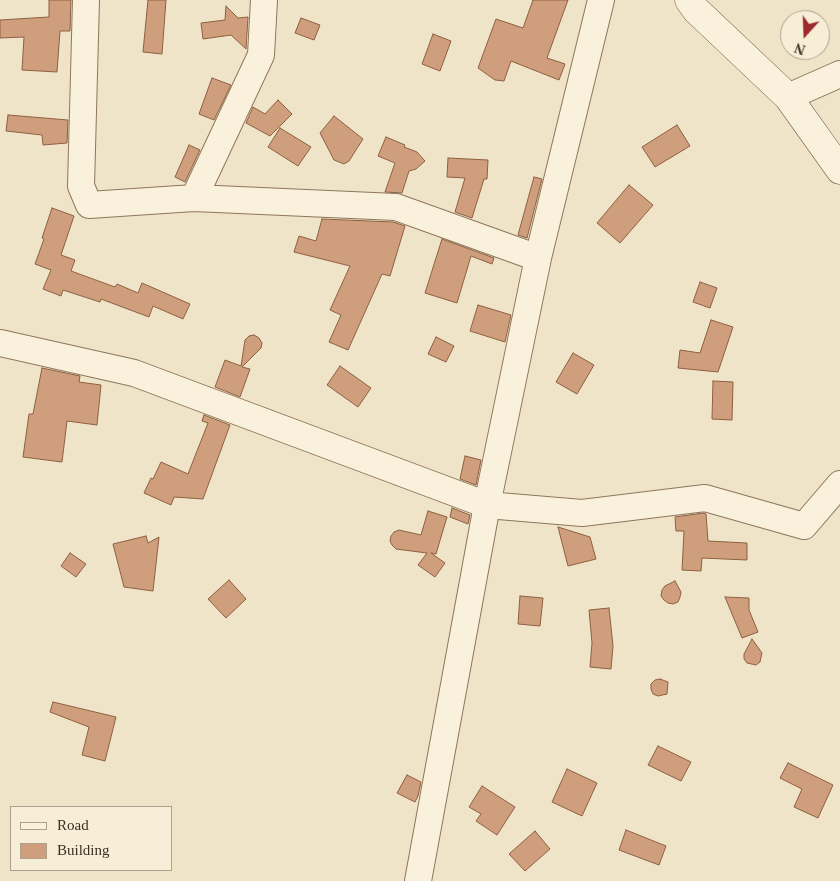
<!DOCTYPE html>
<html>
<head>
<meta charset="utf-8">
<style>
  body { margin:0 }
  #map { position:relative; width:840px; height:881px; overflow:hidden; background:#f0e4c8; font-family:Georgia,serif }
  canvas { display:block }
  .legend { position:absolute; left:10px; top:806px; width:162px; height:65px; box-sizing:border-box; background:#f7eed8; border:1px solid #ada18e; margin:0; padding:6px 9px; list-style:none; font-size:15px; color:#3d2e20 }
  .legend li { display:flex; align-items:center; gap:10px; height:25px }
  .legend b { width:25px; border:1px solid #ada18e }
  .north { position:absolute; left:780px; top:10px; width:50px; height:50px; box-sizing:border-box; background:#f7eed8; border:1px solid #ada18e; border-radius:50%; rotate:200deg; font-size:14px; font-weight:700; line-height:20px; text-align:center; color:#3d2e20 }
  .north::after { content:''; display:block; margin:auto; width:18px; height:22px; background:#9e2a2b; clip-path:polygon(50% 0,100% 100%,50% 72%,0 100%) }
</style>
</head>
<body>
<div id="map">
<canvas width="840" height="881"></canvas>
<ul class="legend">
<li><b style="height:6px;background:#faf1dc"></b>Road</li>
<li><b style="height:14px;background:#cf9f7d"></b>Building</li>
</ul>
<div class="north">N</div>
</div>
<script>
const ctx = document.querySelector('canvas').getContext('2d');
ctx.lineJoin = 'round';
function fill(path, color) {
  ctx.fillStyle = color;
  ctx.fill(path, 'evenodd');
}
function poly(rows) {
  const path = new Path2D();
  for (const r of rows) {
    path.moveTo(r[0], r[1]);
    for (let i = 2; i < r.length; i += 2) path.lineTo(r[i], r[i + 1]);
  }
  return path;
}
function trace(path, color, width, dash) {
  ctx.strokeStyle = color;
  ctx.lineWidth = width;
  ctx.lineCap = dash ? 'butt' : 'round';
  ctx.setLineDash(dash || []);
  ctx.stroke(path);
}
const building = poly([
  [49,0,71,0,70,31,60,31,57,72,22,70,24,37,0,38,0,20,49,17,49,0],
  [148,0,166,0,162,54,143,52,148,0],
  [533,0,568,0,547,58,565,64,559,80,511,61,504,81,495,80,478,68,496,19,523,28,533,0],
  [226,6,238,18,248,17,246,49,231,35,203,39,201,23,225,20,226,6],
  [301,18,320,25,314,40,295,33,301,18],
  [433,34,451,41,440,71,422,64,433,34],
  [212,78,231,85,214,120,199,114,212,78],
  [278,100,292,114,270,136,246,123,253,107,265,114,278,100],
  [8,115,68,120,67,143,43,145,42,135,6,131,8,115],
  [334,116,363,139,349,161,344,164,334,160,320,133,334,116],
  [677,125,690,146,655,167,642,147,677,125],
  [280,128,311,147,298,166,268,147,280,128],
  [386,137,405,145,404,147,417,152,425,161,416,169,409,171,402,193,385,192,395,163,378,156,386,137],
  [189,145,200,150,185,182,175,177,189,145],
  [448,158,488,160,487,179,484,179,472,218,455,212,465,178,447,177,448,158],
  [534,177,542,179,527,238,518,235,534,177],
  [629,185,653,205,620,243,597,223,629,185],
  [52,208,74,216,61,255,75,260,71,271,115,287,117,284,138,293,142,283,190,304,183,319,153,306,149,317,101,299,100,302,63,290,61,296,43,289,51,270,35,264,44,239,42,238,52,208],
  [322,219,393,222,405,226,390,276,382,274,348,350,329,342,341,315,330,310,350,266,294,252,299,236,316,241,322,219],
  [442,239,494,258,492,264,471,256,457,303,425,293,442,239],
  [700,282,717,288,710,308,693,302,700,282],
  [478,305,511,315,505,342,470,331,478,305],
  [711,320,733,327,718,372,678,368,680,350,700,353,711,320],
  [254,335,259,338,262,343,261,348,242,367,250,369,240,397,215,387,225,360,241,366,245,340,249,336,254,335],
  [436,337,454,346,446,362,428,354,436,337],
  [573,353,594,365,577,394,556,382,573,353],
  [340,366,371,388,358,407,327,385,340,366],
  [42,368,80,376,79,382,101,385,97,425,67,421,62,462,23,457,29,414,33,414,42,368],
  [713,381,733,382,732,420,712,419,713,381],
  [204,415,230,425,203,499,174,497,171,505,144,493,151,478,153,479,161,462,188,474,208,423,202,421,204,415],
  [465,456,481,460,476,485,460,479,465,456],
  [452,508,470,515,468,524,450,517,452,508],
  [428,511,447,517,436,554,431,553,445,563,435,577,418,565,427,553,396,549,392,545,390,541,391,536,394,532,399,530,421,535,428,511],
  [704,513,706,514,708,541,747,543,747,560,702,558,701,571,682,570,684,531,676,531,675,517,704,513],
  [558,527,590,537,596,559,568,566,558,527],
  [146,536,148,543,159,537,153,591,124,587,113,544,146,536],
  [70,553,86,564,76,577,61,566,70,553],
  [229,580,246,599,226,618,208,599,229,580],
  [675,581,681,592,680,597,678,602,673,604,668,603,664,600,661,596,662,590,665,586,675,581],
  [520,596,543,598,540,626,518,624,520,596],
  [725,597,749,598,749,610,758,632,742,638,725,597],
  [609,608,613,646,611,669,590,667,592,643,589,610,609,608],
  [752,639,762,653,760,662,756,665,747,663,744,659,744,654,752,639],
  [660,679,668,682,667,694,658,696,653,694,651,689,651,684,655,680,660,679],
  [53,702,116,717,105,761,82,755,89,727,50,712,53,702],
  [658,746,691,762,681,781,648,765,658,746],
  [788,763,833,785,818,818,794,807,802,789,780,778,788,763],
  [567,769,597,783,582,816,552,802,567,769],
  [407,775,421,782,418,796,415,802,397,793,407,775],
  [482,786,515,807,497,835,476,821,481,814,469,807,482,786],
  [626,830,666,846,659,865,619,850,626,830],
  [535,831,550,849,525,871,509,854,535,831]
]);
fill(building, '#cf9f7d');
trace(building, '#8d5f41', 1);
const street = poly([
  [86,0,81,186,89,205,194,198,261,55,264,0],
  [788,97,840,74],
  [194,198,396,207,538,258],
  [0,343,134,373,487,505,582,513,705,498,804,526,840,484],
  [418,881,487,505,538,258,601,0]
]);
const secondary = poly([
  [689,0,696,10,788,97,840,170]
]);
trace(street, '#8d765c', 28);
trace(secondary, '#6f573f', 29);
trace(street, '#faf1dc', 26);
trace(secondary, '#faf1dc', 28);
</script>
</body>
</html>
